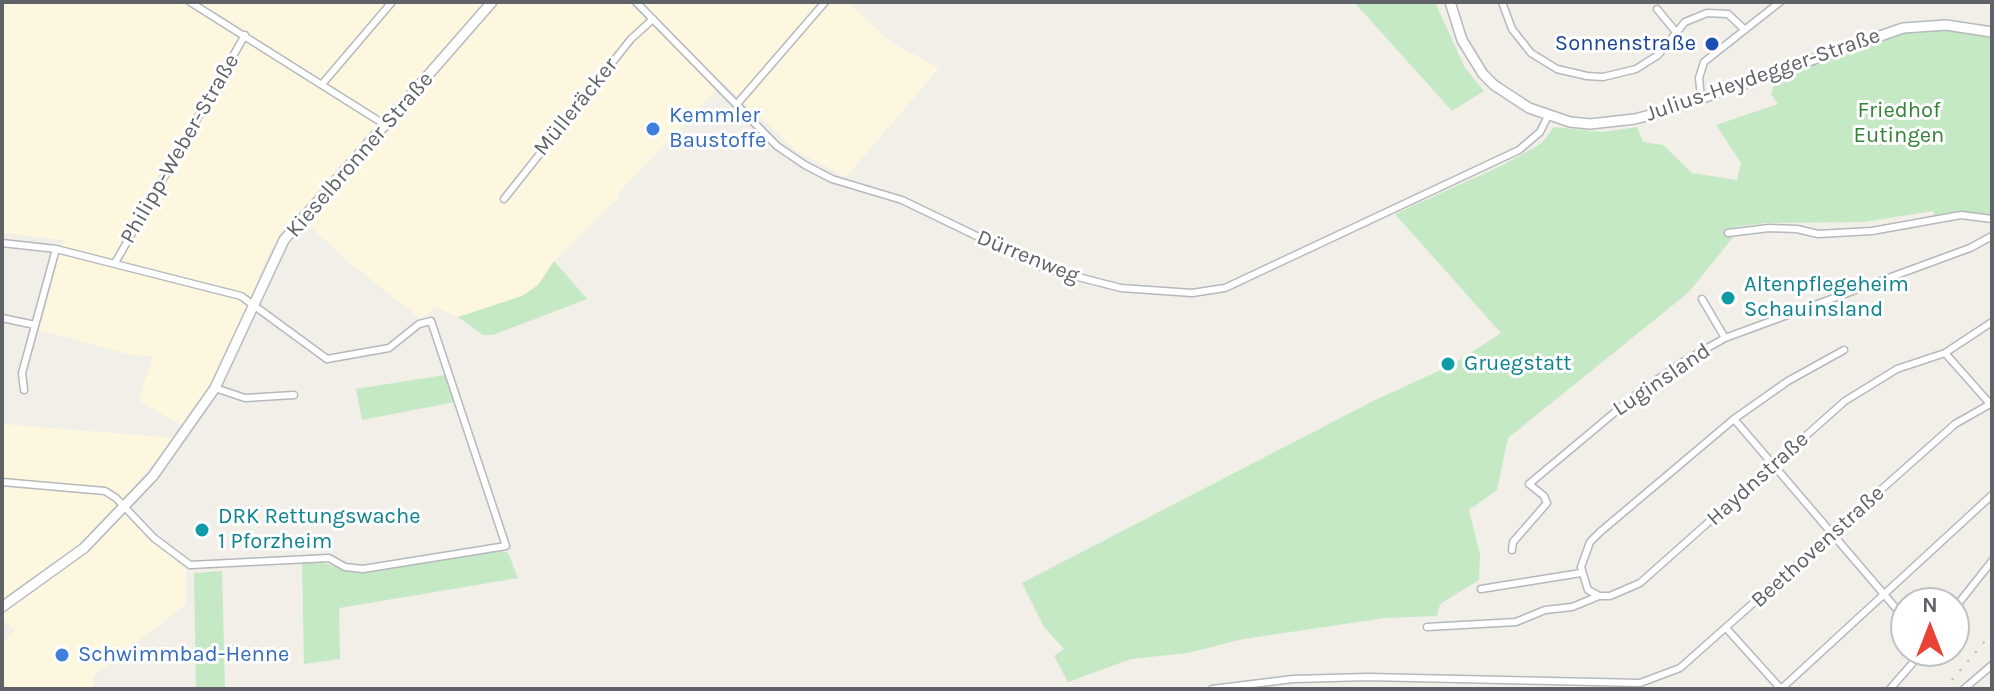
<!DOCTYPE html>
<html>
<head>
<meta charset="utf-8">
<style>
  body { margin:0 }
  #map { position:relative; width:1994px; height:691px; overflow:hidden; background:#f1efe8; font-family:Karla,sans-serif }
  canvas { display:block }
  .frame { position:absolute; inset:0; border:4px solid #5f6368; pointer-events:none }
  .north { position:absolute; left:1890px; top:587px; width:80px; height:80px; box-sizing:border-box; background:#fff; border:2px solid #bfc1c3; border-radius:50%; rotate:0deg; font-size:22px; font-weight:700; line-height:32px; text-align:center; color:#5f6368 }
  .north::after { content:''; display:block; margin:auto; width:28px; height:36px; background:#ea4335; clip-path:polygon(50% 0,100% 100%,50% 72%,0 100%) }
</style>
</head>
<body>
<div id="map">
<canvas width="1994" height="691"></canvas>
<div class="frame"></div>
<div class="north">N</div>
</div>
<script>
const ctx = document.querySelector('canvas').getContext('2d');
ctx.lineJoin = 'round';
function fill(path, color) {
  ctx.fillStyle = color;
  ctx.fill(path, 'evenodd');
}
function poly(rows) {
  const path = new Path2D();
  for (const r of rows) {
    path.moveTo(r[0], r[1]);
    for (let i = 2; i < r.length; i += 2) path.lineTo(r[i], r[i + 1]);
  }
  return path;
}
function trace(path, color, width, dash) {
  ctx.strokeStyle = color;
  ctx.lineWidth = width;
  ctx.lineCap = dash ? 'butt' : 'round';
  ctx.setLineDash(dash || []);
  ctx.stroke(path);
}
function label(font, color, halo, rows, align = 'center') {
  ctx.font = font + ' Karla,sans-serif';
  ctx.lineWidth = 6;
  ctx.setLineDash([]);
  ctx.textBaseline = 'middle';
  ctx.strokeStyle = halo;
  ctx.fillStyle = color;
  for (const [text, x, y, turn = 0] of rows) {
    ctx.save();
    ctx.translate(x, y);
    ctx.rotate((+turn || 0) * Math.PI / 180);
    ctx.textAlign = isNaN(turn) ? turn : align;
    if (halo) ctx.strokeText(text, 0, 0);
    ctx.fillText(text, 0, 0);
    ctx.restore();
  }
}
fill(poly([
  [2,2,848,2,892,43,939,68,846,177,798,152,723,83,618,193,620,196,554,261,538,286,522,296,458,317,436,307,421,319,349,262,298,215,282,231,265,261,235,338,210,389,185,427,138,400,153,356,131,355,40,330,63,240,2,233],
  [2,424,175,438,117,507,186,570,186,604,93,676,93,689,2,689,2,645,15,630,2,619]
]), '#fef7e0');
fill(poly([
  [1354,2,1435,2,1465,68,1484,91,1452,111],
  [1923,26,1992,32,1992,219,1969,215,1935,219,1933,211,1863,222,1765,223,1734,227,1734,236,1689,292,1508,438,1497,490,1469,510,1480,554,1479,580,1440,604,1437,616,1385,618,1243,639,1188,653,1131,659,1068,682,1054,656,1064,649,1044,627,1022,583,1375,400,1452,365,1501,333,1395,214,1503,165,1542,143,1554,127,1603,132,1637,127,1643,142,1663,145,1692,173,1737,180,1741,163,1716,125,1778,104,1771,94,1779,69],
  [554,261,587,299,493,335,483,335,458,317,522,296,538,285],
  [445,375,455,402,362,420,356,389],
  [495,549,508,553,518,578,339,608,340,659,304,664,302,562,320,562,343,569],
  [222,571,225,689,196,689,194,573]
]), '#c5e8c5');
const street = poly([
  [190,2,387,126],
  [636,2,777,146,805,165,832,179,902,200,1043,268,1121,288,1192,293,1225,288,1519,150,1540,132,1548,116],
  [1502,2,1512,29,1531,53,1557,69,1587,76,1603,77,1636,69,1658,55,1685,22,1707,13,1728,14,1745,30],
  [1657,9,1676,32],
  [323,83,392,2],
  [1701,98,1699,78,1704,62,1780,2],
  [737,104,825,2],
  [504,199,631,39,653,19],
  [1728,233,1769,228,1797,229,1818,234,1872,231,1961,215,1992,219],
  [2,243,56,249,241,296,327,359,389,348,419,324,431,321,506,546,363,569,345,567,329,558,190,565,154,538,116,498,105,491,2,482],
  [115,263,245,35],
  [1702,299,1725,338],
  [2,318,35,325],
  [1844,350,1788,381,1734,419,1600,532,1590,542,1581,567,1588,590,1599,596,1610,596,1640,583,1845,401,1897,369,1945,353,1992,322],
  [1945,353,1992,406],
  [215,388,245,398,294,395],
  [24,390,22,373,56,249],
  [1734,419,1906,620],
  [1512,550,1513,542,1547,503,1544,496,1529,484,1639,392,1686,360,1725,338,1970,248,1992,236],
  [1481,589,1581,573],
  [1954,609,1992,561],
  [1427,627,1516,622,1545,610,1572,607,1599,596],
  [1727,629,1781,689],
  [1212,689,1293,679,1368,677,1640,683,1680,668,1955,424,1992,403],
  [1781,689,1992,495],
  [1890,689,1923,651],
  [1964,689,1992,665]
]);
const secondary = poly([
  [1450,2,1462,40,1483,74,1494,85,1529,108,1570,122,1590,124,1635,119,1668,110,1903,28,1946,25,1992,32],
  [2,607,84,548,153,476,215,388,284,240,492,2]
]);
trace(street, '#b5b8bc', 9);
trace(secondary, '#b6babf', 12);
trace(street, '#fff', 6);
trace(secondary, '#fff', 9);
trace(poly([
  [1944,689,1992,633]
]), '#b6b7b8', 2, [2, 10]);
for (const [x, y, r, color] of [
  [1712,44,8,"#1a4fb4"],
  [653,129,8,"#3f7fe0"],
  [1728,298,8,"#0f9aa8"],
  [1448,364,8,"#0f9aa8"],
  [202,530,8,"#0f9aa8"],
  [62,655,8,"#3f7fe0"]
]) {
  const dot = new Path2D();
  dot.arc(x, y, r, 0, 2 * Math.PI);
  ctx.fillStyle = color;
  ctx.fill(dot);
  trace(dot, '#fff', 3);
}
label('22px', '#164399', '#fff', [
  ["Sonnenstraße",1696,44]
], 'right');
label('22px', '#5f6368', '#fff', [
  ["Julius-Heydegger-Straße",1763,75,-19],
  ["Mülleräcker",576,107,-51],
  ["Philipp-Weber-Straße",180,149,-60],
  ["Kieselbronner Straße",360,155,-49],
  ["Dürrenweg",1028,257,22],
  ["Luginsland",1662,380,-34],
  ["Haydnstraße",1758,479,-42],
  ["Beethovenstraße",1818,547,-42]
]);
label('22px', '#348238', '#fff', [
  ["Friedhof",1899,111],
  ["Eutingen",1899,136]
]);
label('22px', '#366cbe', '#fff', [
  ["Kemmler",669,116],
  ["Baustoffe",669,141],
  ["Schwimmbad-Henne",78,655]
], 'left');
label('22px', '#0d838f', '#fff', [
  ["Altenpflegeheim",1744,285],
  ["Schauinsland",1744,310],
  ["Gruegstatt",1464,364],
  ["DRK Rettungswache",218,517],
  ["1 Pforzheim",218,542]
], 'left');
</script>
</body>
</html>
